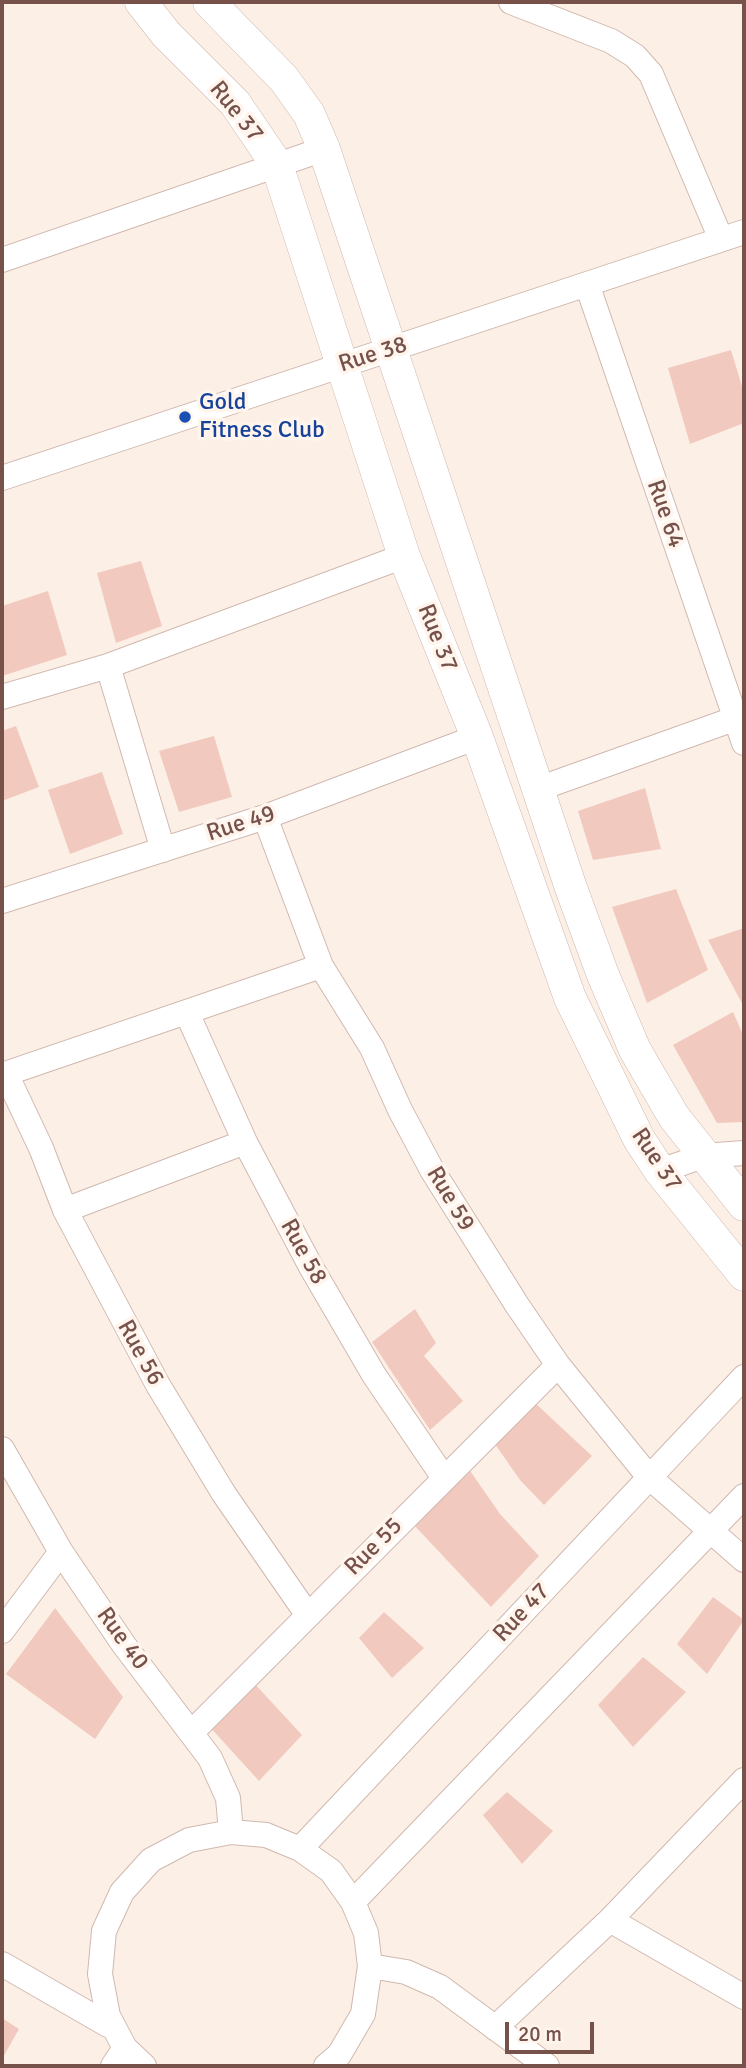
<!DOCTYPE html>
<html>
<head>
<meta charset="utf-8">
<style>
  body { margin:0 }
  #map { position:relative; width:746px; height:2068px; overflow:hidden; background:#fcf0e6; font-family:Signika,sans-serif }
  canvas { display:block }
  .frame { position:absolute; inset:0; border:4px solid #76524b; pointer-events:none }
  .scale { position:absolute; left:505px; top:2022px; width:89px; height:32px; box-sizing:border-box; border:4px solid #76524b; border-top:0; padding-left:9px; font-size:21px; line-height:24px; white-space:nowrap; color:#76524b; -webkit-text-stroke:5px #fff5ed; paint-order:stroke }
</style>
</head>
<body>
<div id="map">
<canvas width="746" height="2068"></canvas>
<div class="frame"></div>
<div class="scale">20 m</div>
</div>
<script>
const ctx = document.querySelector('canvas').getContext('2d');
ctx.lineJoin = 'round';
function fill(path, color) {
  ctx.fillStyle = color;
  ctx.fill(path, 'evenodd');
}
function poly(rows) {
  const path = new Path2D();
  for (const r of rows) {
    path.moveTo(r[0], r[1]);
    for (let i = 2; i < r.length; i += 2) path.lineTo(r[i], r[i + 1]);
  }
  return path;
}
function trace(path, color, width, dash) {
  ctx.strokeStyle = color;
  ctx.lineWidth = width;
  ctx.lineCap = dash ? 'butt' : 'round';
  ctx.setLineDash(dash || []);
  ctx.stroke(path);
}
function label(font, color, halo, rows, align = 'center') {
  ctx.font = font + ' Signika,sans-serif';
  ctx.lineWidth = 7;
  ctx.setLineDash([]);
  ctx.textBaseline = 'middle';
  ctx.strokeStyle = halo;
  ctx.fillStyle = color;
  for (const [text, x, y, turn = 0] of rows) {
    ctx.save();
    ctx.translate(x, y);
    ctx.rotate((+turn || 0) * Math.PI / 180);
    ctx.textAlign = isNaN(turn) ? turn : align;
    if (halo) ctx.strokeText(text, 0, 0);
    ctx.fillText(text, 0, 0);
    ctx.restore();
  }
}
fill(poly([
  [731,350,744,393,744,423,690,444,668,368],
  [141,561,162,626,116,643,97,573],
  [48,591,67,655,2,676,2,606],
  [16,726,39,787,2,801,2,731],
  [214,736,232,797,179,812,159,751],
  [102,772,123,834,70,854,48,790],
  [645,788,661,849,593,860,578,811],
  [676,889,708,970,647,1003,612,907],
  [744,928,744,1007,708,940],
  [733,1012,744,1037,744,1122,717,1123,673,1045],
  [415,1309,436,1343,424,1356,463,1401,430,1430,372,1342],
  [533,1401,592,1456,544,1505,520,1480,490,1437],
  [464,1462,500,1514,539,1556,491,1607,413,1524],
  [713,1597,744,1620,707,1674,677,1644],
  [55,1608,123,1697,95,1739,6,1674],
  [384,1612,424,1648,392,1678,359,1638],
  [643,1657,686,1692,633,1747,598,1705],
  [253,1682,302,1735,259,1781,209,1726],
  [507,1792,553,1831,522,1864,483,1815],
  [2,2018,19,2029,2,2059]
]), '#f2c9be');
const minor = poly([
  [511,2,611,41,635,56,651,74,721,239],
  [2,260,324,149],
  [587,284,744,743],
  [2,478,744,232],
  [108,666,163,850],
  [2,697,108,666,404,556],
  [538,789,734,719,744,722],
  [265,817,321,966,372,1048,400,1110,432,1170,517,1305,558,1365,649,1477,744,1560],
  [2,901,265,817,477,737],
  [187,1013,245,1142,311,1267,374,1375,444,1478],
  [6,1074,41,1148,65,1210,158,1385,224,1494,307,1614],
  [2,1075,321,966],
  [660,1171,703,1156,744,1153],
  [65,1210,245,1142],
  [2,1449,61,1552,124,1645,210,1758,228,1798,231,1832],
  [2,1631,61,1552],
  [192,1732,558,1365],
  [300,1849,744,1377],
  [353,1902,744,1496],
  [610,1920,744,1997],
  [2,1964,108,2025,108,2016],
  [370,1966,406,1972,440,1987,547,2066],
  [495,2028,610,1920,744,1780],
  [113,2066,125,2048],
  [144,2066,125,2048,108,2016,100,1974,104,1931,122,1892,151,1860,189,1840,231,1832,266,1835,300,1849,331,1871,353,1902,366,1933,370,1966,363,2014,339,2055,326,2066]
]);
const tertiary = poly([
  [141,2,166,34,235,103,277,165,404,556,477,737,570,998,639,1139,660,1171,744,1275],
  [209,2,284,79,309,114,324,149,571,888,603,975,635,1050,674,1117,744,1205]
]);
trace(minor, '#d0b8af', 26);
trace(tertiary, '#d0b8af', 33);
trace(minor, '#fff', 24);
trace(tertiary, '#fff', 32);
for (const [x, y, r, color] of [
  [185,417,7,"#1a4fb4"]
]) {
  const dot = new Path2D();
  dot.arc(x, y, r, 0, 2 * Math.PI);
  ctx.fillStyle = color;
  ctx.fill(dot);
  trace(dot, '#fff5ed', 2.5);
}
label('24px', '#76524b', '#fff5ed', [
  ["Rue 37",236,112,51],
  ["Rue 38",373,355,-18],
  ["Rue 64",665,514,71],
  ["Rue 37",437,638,68],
  ["Rue 49",241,824,-18],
  ["Rue 37",656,1160,56],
  ["Rue 59",450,1199,59],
  ["Rue 58",303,1252,61],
  ["Rue 56",140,1353,61],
  ["Rue 55",374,1547,-45],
  ["Rue 47",522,1613,-47],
  ["Rue 40",122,1639,54]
]);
label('24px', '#164399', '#fff5ed', [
  ["Gold",199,403],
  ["Fitness Club",199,431]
], 'left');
</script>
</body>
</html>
